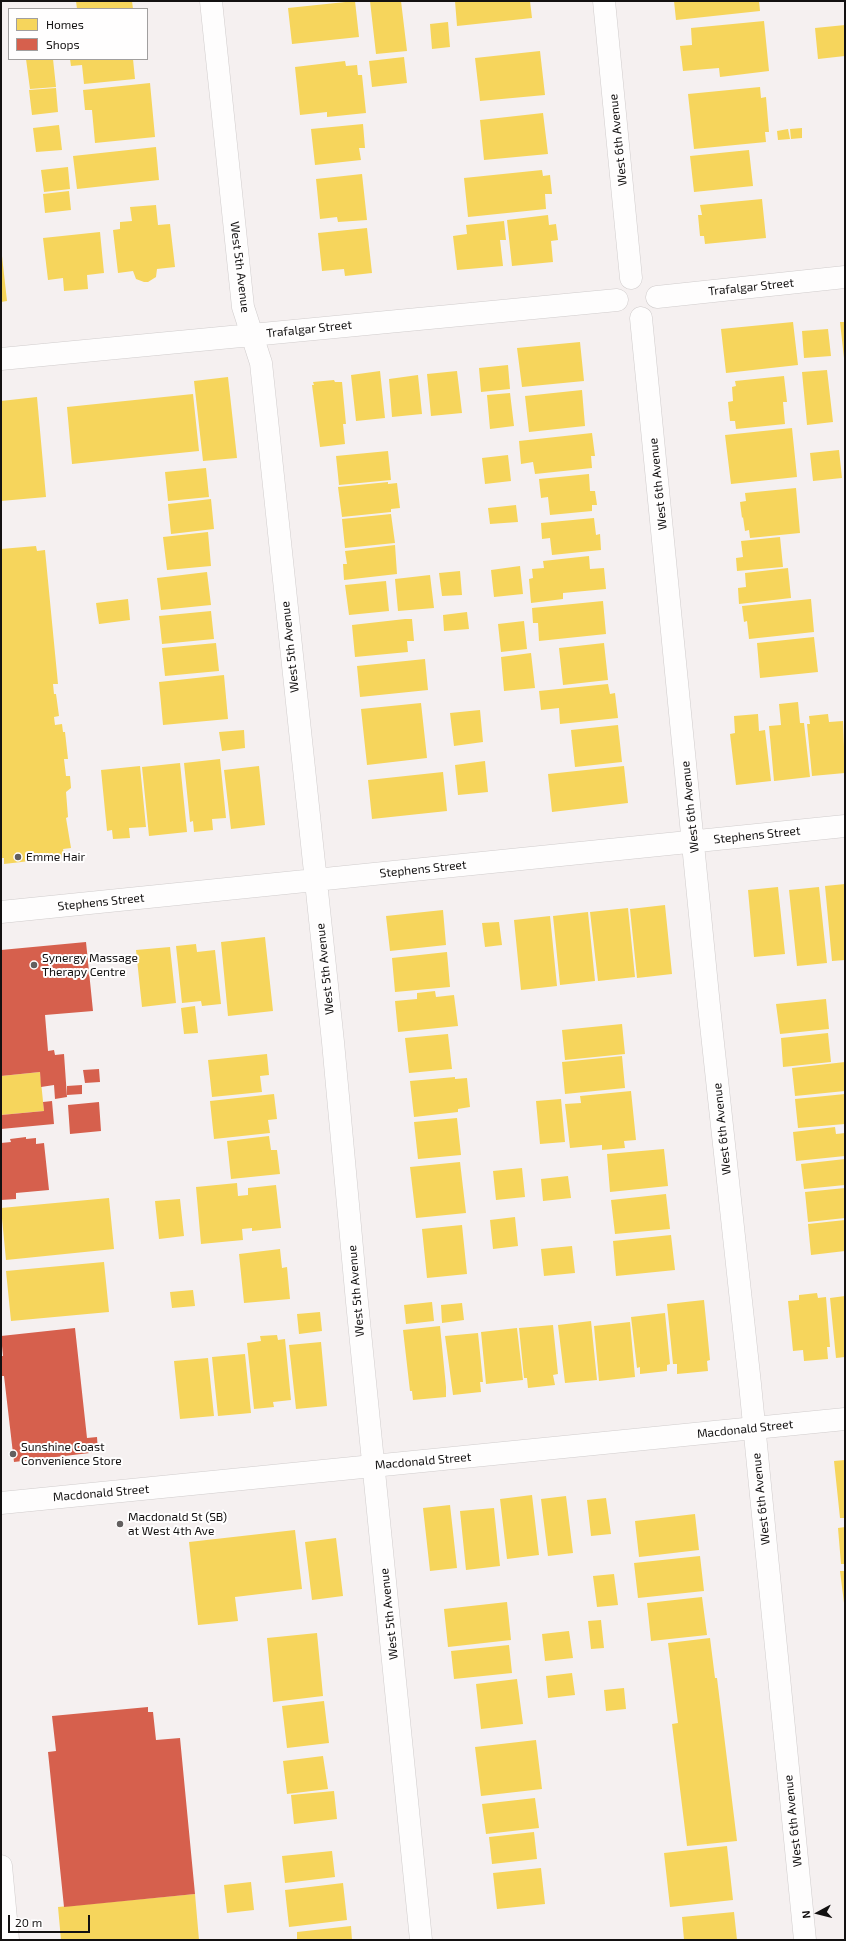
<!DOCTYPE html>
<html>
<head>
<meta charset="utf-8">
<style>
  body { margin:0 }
  #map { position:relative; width:846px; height:1941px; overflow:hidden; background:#f5f0f0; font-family:"Exo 2",sans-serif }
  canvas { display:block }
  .frame { position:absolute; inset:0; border:2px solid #131111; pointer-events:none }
  .legend { position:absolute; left:8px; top:8px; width:140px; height:52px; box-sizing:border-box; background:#fffefe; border:1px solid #a19f9f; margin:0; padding:5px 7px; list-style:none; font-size:12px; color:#131111 }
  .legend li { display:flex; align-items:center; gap:8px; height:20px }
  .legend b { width:20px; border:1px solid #a19f9f }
  .north { position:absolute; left:798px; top:1893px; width:40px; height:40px; -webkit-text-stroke:3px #fffefe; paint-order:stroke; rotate:263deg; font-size:11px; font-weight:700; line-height:16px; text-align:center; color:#131111 }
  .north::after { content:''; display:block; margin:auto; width:14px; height:18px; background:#131111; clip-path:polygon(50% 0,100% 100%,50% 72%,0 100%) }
  .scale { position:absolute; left:8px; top:1915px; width:82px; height:18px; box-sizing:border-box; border:2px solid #131111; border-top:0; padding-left:5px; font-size:12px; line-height:14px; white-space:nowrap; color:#131111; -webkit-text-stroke:3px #fffefe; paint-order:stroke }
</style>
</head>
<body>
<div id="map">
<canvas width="846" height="1941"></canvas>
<div class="frame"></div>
<ul class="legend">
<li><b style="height:11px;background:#f6d55c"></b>Homes</li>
<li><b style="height:11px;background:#d6604d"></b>Shops</li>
</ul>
<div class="north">N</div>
<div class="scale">20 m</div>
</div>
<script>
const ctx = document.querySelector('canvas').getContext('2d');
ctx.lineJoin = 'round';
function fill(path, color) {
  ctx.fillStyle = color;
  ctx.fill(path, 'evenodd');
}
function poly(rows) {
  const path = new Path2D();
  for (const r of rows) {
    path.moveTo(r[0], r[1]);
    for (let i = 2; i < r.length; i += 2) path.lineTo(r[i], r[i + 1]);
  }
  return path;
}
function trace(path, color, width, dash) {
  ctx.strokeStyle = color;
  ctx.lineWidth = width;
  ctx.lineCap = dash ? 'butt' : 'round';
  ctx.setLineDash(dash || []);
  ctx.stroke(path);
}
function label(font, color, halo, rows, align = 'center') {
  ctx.font = font + ' "Exo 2",sans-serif';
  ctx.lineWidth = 4;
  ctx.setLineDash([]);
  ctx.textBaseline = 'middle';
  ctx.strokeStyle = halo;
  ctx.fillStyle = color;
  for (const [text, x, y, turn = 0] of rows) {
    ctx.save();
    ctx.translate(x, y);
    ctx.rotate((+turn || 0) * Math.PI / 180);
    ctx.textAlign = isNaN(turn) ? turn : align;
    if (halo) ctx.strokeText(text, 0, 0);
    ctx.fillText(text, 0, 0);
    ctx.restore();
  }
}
fill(poly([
  [76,1,132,1,133,9,77,9],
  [355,1,359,37,292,44,288,8],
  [370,1,401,1,407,51,376,54],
  [455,1,530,1,532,18,457,26],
  [674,1,759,1,760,11,676,20],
  [764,21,769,71,720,77,719,68,683,71,680,46,692,45,691,28],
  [448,22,450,47,432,49,430,24],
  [845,25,845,56,818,59,815,28],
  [540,51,545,95,480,101,475,58],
  [404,57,407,83,372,87,369,61],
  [26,59,53,59,56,87,30,89],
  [70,59,133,59,135,79,84,84,82,65,71,66],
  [345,61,346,66,357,65,358,75,362,75,366,113,327,117,327,112,300,115,295,67],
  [150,83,155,137,95,143,92,110,85,110,83,90],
  [760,87,761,98,766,97,769,132,765,132,766,142,694,149,688,94],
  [56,88,58,112,32,115,29,90],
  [543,113,548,154,484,160,480,120],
  [363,124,365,148,359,148,361,160,315,165,311,129],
  [59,125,62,150,36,152,33,128],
  [802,128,802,138,791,139,790,129],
  [788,129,790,139,778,140,777,131],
  [156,147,159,180,77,189,73,156],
  [749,150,753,186,694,192,690,156],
  [68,167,70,189,44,192,41,170],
  [542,170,543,176,550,175,552,194,545,194,546,209,468,217,464,178],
  [362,174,367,220,338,222,337,217,320,219,316,179],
  [69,191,71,210,45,213,43,194],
  [762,199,766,238,705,244,704,236,700,236,698,215,702,215,700,205],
  [156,205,158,225,170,224,175,267,157,269,156,277,148,282,144,282,136,279,133,271,118,273,113,230,120,229,120,222,132,221,130,207],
  [548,215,549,225,556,224,558,240,551,241,553,262,512,266,507,220],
  [504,221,506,240,500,240,503,266,457,270,453,236,467,234,466,225],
  [367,228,372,273,345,276,344,269,322,271,318,233],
  [100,232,104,273,87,275,88,289,64,291,63,278,48,280,43,238],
  [1,247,7,301,1,302],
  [793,322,798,365,726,373,721,329],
  [840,322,845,322,845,358,844,358],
  [828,329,831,356,804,358,802,331],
  [580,342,584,381,522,387,517,348],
  [508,365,510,389,481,392,479,368],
  [827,370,833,422,807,425,802,372],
  [380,371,385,418,356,421,351,375],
  [457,371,462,413,431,416,427,374],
  [418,375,422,414,392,417,389,379],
  [784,376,787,402,783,402,785,424,736,429,735,421,730,421,728,402,733,401,732,387,736,386,735,381],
  [228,377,237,458,203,461,194,381],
  [334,380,335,382,342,382,346,424,343,424,345,444,320,447,312,385,314,385,313,382],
  [582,390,585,426,529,432,525,396],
  [510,393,514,426,490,429,487,395],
  [193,394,199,451,72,464,67,407],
  [37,397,46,497,1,501,1,401],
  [792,428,797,477,731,484,725,435],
  [592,433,595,456,591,456,592,468,535,474,533,462,521,464,519,441],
  [839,450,842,478,813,481,810,453],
  [388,451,391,480,339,485,336,456],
  [508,455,511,481,485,484,482,458],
  [206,468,209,497,168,501,165,472],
  [589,474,590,491,595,491,597,505,592,505,592,511,550,515,548,497,541,498,539,479],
  [388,482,388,484,397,483,400,508,391,509,391,512,342,517,338,487],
  [796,488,800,533,750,538,749,530,745,531,743,517,742,518,740,502,746,501,745,493],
  [211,499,214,529,171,534,168,504],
  [516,505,518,522,490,524,488,508],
  [391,514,395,543,345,548,342,519],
  [594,518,596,535,600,534,601,550,552,555,550,538,542,539,541,523],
  [208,532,211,566,167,570,163,537],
  [780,537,783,567,737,571,736,558,743,557,741,541],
  [395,545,397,574,344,580,343,564,347,564,345,551],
  [36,546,37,551,45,550,58,684,53,684,54,694,56,694,59,716,54,717,55,725,62,724,63,732,65,732,68,759,64,759,66,776,70,776,71,788,66,792,68,817,66,818,71,848,63,849,65,858,50,859,43,853,30,855,30,861,4,864,4,858,1,858,1,549],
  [589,556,590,569,604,568,606,589,563,593,563,599,531,603,529,579,533,578,532,569,544,568,543,561],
  [520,566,523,594,494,597,491,570],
  [788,568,791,598,739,604,738,588,746,587,745,573],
  [460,571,462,595,442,596,439,573],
  [207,572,211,605,161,610,157,578],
  [430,575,434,608,398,611,395,579],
  [386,581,389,611,349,615,345,585],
  [128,599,130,620,99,624,96,603],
  [811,599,814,632,749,639,747,621,744,622,742,606],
  [603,601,606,634,539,641,538,623,533,623,532,608],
  [211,611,214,639,162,644,159,616],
  [467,612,469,629,444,631,443,615],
  [405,619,412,619,414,641,407,641,408,652,355,657,352,625],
  [524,621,527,649,501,652,498,624],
  [814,637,818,672,760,678,757,643],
  [216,643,219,671,165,676,162,648],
  [604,643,608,680,563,685,559,648],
  [531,653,535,688,504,691,501,657],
  [425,659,428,690,360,697,357,666],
  [224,675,228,719,163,725,159,682],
  [608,684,610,694,615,693,618,718,560,724,559,708,541,710,539,691],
  [798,702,800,723,804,723,810,777,774,781,769,726,781,725,779,704],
  [421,703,427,758,367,765,361,709],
  [480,710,483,742,454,746,450,713],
  [758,714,759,731,765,730,771,781,736,785,730,734,735,733,734,716],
  [828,714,829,722,843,721,845,773,812,776,807,724,810,724,809,716],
  [618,725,622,762,575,767,571,730],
  [244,730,245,748,222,751,219,732],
  [220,759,226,818,212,819,213,830,194,832,193,821,190,822,184,763],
  [485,761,488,792,458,795,455,765],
  [180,763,187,832,149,836,142,767],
  [140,766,146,827,129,828,130,838,113,839,112,830,107,831,101,770],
  [259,766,265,825,231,829,224,770],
  [624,766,628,803,552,812,548,774],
  [443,772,447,811,372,819,368,780],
  [845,884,845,960,832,961,825,886],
  [778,887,785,954,754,957,748,890],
  [819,887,827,963,797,966,789,890],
  [665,905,672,974,637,978,630,909],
  [628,908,635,977,598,981,590,912],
  [443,910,446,945,390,951,386,916],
  [588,912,595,981,560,985,553,916],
  [550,916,557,986,521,990,514,920],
  [499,922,502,945,485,947,482,923],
  [265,937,273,1011,228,1016,221,942],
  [196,944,197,952,215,950,221,1004,202,1006,201,1001,182,1003,176,946],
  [170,947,176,1003,142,1007,136,950],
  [447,952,450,987,395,992,392,958],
  [435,991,436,997,454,995,458,1026,398,1032,395,1001,417,999,417,993],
  [826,999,829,1029,780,1034,776,1004],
  [195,1006,198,1033,184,1034,181,1008],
  [622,1024,625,1054,565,1060,562,1030],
  [828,1033,831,1062,783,1067,781,1038],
  [448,1034,452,1069,409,1073,405,1038],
  [267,1054,269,1075,260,1076,262,1092,212,1097,208,1060],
  [622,1056,625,1088,565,1094,562,1062],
  [845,1062,845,1091,795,1096,792,1068],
  [40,1072,44,1111,1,1115,1,1076],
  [455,1077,455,1079,467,1078,470,1107,458,1109,458,1112,414,1117,410,1081],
  [631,1091,636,1140,624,1141,625,1148,602,1150,602,1145,570,1148,565,1104,581,1103,580,1096],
  [274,1094,277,1119,268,1120,270,1133,214,1139,210,1101],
  [845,1094,845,1124,798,1128,795,1099],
  [561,1099,565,1142,540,1144,536,1101],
  [457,1118,461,1155,418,1159,414,1122],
  [835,1127,836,1134,845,1133,845,1156,796,1161,793,1132],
  [269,1136,271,1150,277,1150,280,1174,231,1179,227,1141],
  [664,1149,668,1186,610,1192,607,1154],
  [845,1159,845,1185,804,1189,801,1164],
  [460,1162,466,1213,416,1218,410,1167],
  [522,1168,525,1197,496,1200,493,1171],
  [568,1176,571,1198,543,1201,541,1179],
  [237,1183,238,1196,248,1195,248,1188,276,1185,281,1228,252,1231,252,1228,242,1229,243,1240,201,1244,196,1187],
  [845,1188,845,1218,808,1222,805,1192],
  [666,1194,670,1229,615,1234,611,1200],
  [109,1198,114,1249,6,1260,1,1208],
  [180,1199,184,1236,159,1239,155,1201],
  [515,1217,518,1246,493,1249,490,1220],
  [845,1220,845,1251,811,1255,808,1224],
  [462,1225,467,1274,427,1278,422,1229],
  [671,1235,675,1270,616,1276,613,1241],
  [572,1246,575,1273,544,1276,541,1249],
  [280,1249,282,1268,287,1267,290,1299,244,1303,239,1254],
  [104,1262,109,1312,11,1321,6,1271],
  [193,1290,195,1306,172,1308,170,1292],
  [817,1293,818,1298,826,1297,830,1347,827,1347,828,1359,804,1361,803,1350,793,1351,788,1301,799,1300,799,1295],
  [845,1296,845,1357,836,1358,830,1298],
  [704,1300,710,1360,707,1361,708,1371,677,1374,677,1364,673,1364,667,1304],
  [432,1302,434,1321,406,1324,404,1305],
  [462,1303,464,1320,442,1323,441,1305],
  [320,1312,322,1331,299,1334,297,1314],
  [665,1313,670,1364,667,1365,667,1371,640,1374,640,1367,637,1368,631,1317],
  [591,1321,597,1380,565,1383,558,1325],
  [630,1322,635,1377,599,1381,594,1326],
  [553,1325,558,1374,553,1375,555,1385,528,1388,527,1378,524,1378,519,1328],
  [440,1326,446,1387,446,1397,413,1400,412,1391,410,1391,403,1330],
  [517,1328,523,1380,486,1384,481,1332],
  [478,1333,483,1382,480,1382,481,1392,453,1395,445,1336],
  [277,1335,278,1340,285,1339,291,1400,273,1402,274,1407,254,1409,247,1343,261,1341,260,1336],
  [321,1342,327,1406,296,1409,289,1345],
  [245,1354,251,1413,218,1416,212,1357],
  [208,1358,214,1416,180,1419,174,1361],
  [845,1460,845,1518,840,1518,834,1461],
  [532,1495,539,1555,507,1559,500,1499],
  [566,1496,573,1553,548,1556,541,1499],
  [606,1498,611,1534,591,1536,587,1500],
  [450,1505,457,1568,430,1571,423,1508],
  [494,1508,500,1566,466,1570,460,1511],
  [695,1514,699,1550,639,1557,635,1521],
  [845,1527,845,1564,841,1564,838,1528],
  [295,1530,302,1589,235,1597,238,1621,198,1625,189,1542],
  [336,1538,343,1596,312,1600,305,1542],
  [700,1556,704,1591,638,1598,634,1563],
  [840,1571,845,1571,845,1603,844,1603],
  [614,1574,618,1605,597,1607,593,1576],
  [702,1597,707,1635,651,1641,647,1603],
  [507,1602,511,1640,448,1647,444,1609],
  [601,1620,604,1648,591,1649,588,1621],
  [569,1631,573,1658,545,1661,542,1634],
  [317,1633,323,1696,273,1702,267,1638],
  [710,1638,715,1678,717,1678,737,1841,687,1846,672,1724,678,1723,668,1643],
  [509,1645,512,1673,454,1679,451,1651],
  [572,1673,575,1695,548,1698,546,1676],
  [517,1679,523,1724,481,1729,476,1684],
  [624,1688,626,1709,606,1711,604,1690],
  [324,1701,329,1743,287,1748,282,1706],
  [536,1740,542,1789,481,1796,475,1747],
  [323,1756,328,1789,287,1794,283,1761],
  [334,1791,337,1819,294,1824,291,1795],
  [535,1798,539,1828,486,1834,482,1804],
  [534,1832,537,1859,492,1864,489,1837],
  [727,1846,733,1900,670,1907,664,1853],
  [332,1851,335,1877,285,1883,282,1856],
  [541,1868,545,1904,497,1909,493,1873],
  [251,1882,254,1910,227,1913,224,1885],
  [343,1883,347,1920,289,1927,285,1890],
  [195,1894,199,1940,61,1940,58,1907],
  [734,1912,737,1940,684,1940,682,1917],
  [351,1926,352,1940,297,1940,297,1932]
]), '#f6d55c');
fill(poly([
  [86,942,93,1011,45,1015,48,1051,54,1050,55,1055,64,1054,67,1097,55,1099,54,1085,41,1087,40,1072,1,1076,1,950],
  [99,1069,100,1082,85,1083,83,1070],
  [82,1085,82,1094,67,1095,67,1086],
  [52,1101,54,1124,1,1129,1,1115,44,1111,43,1102],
  [99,1102,101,1131,70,1134,68,1105],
  [26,1137,26,1139,36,1138,36,1144,44,1143,49,1190,16,1193,16,1199,1,1200,1,1143,11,1142,10,1139],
  [75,1328,87,1438,97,1437,98,1452,14,1462,4,1376,1,1376,1,1356,3,1356,1,1336],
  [148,1707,148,1712,153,1712,156,1740,180,1738,195,1894,64,1907,48,1752,56,1751,52,1716]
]), '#d6604d');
const minor = poly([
  [211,1,243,307,261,363,333,1042,357,1302,421,1940],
  [604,1,631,278],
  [657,297,845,277],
  [641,318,709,1006,750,1384,805,1940],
  [1,359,617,300],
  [1,912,845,826]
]);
const tertiary = poly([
  [1,1503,845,1419]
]);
const secondary = poly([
  [1,1866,8,1940]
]);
trace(minor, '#d0cccc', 23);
trace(tertiary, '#d0cccc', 23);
trace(secondary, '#d0cccc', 23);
trace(minor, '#fefdfd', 22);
trace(tertiary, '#fefdfd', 22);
trace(secondary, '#fefdfd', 22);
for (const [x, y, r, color] of [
  [18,857,4,"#625f5f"],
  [34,965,4,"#625f5f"],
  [13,1454,4,"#625f5f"],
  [120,1524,4,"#625f5f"]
]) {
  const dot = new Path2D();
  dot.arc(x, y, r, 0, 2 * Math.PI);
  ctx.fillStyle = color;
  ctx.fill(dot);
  trace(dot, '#fffefe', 1.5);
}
label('12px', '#131111', '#fffefe', [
  ["West 6th Avenue",618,140,-96],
  ["West 5th Avenue",240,267,83],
  ["Trafalgar Street",751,287,-6],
  ["Trafalgar Street",309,329,-6],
  ["West 6th Avenue",658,484,-96],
  ["West 5th Avenue",290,647,-96],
  ["West 6th Avenue",690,807,-96],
  ["Stephens Street",757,835,-6],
  ["Stephens Street",423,869,-6],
  ["Stephens Street",101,902,-6],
  ["West 5th Avenue",325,969,-96],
  ["West 6th Avenue",722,1129,-96],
  ["West 5th Avenue",356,1291,-95],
  ["Macdonald Street",745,1429,-6],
  ["Macdonald Street",423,1461,-5],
  ["Macdonald Street",101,1493,-5],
  ["West 6th Avenue",761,1499,-96],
  ["West 5th Avenue",389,1614,-96],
  ["West 6th Avenue",793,1821,-96]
]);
label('12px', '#131111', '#fffefe', [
  ["Emme Hair",26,857],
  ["Synergy Massage",42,958],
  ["Therapy Centre",42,972],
  ["Sunshine Coast",21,1447],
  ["Convenience Store",21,1461],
  ["Macdonald St (SB)",128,1517],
  ["at West 4th Ave",128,1531]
], 'left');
</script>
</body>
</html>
